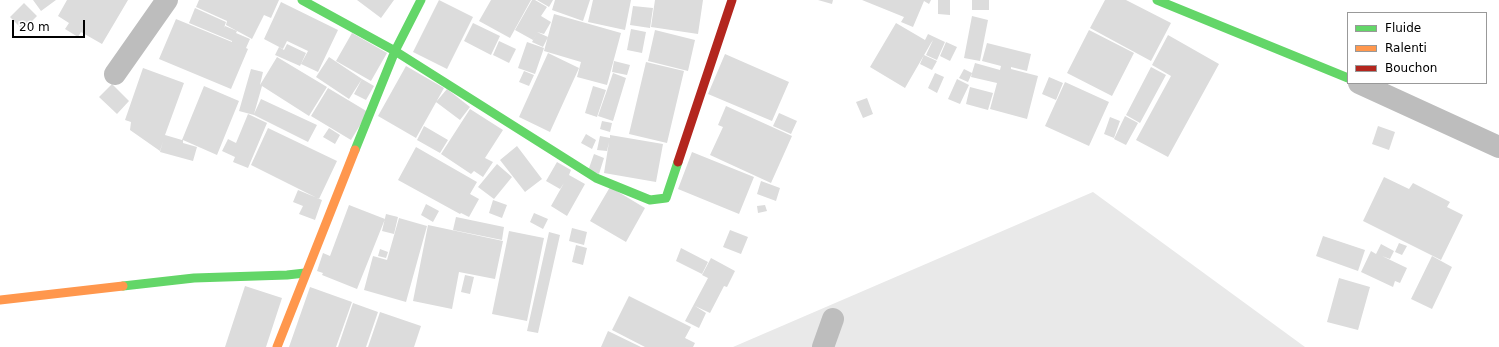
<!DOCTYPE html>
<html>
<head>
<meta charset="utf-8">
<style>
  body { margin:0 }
  #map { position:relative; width:1499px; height:347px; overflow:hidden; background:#fff; font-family:"DejaVu Sans",sans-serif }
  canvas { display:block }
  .legend { position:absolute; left:1347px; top:12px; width:140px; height:72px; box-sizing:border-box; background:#fff; border:1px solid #999; margin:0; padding:5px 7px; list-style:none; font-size:12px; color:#000 }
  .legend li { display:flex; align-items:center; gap:8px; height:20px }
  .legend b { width:20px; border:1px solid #999 }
  .scale { position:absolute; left:12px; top:20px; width:73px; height:18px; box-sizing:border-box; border:2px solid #000; border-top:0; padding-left:5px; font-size:12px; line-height:14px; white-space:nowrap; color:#000; -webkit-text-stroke:3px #fff; paint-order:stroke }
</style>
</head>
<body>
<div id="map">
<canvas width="1499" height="347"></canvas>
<ul class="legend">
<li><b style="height:5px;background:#63d668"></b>Fluide</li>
<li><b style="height:5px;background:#ff974d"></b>Ralenti</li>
<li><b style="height:5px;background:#b3261e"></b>Bouchon</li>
</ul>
<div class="scale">20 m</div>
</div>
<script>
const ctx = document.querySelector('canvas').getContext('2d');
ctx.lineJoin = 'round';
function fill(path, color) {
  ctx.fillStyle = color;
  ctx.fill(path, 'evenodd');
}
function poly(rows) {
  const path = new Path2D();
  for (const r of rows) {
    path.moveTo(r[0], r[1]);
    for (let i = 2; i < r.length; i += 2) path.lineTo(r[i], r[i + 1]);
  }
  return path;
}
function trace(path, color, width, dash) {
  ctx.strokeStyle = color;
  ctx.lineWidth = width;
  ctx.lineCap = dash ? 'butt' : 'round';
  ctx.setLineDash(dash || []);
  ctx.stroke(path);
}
fill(poly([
  [1093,192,1305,347,733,347]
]), '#e9e9e9');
fill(poly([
  [33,0,56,0,41,11],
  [67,0,128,0,102,44,81,32,78,37,65,29,69,23,58,16],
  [199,0,279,0,271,18,264,15,252,39,226,25,227,21,196,7],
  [357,0,394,0,381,18],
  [439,0,473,17,447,69,413,52],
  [491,0,531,0,510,38,479,21],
  [532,0,535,0,547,7,541,16,551,22,544,34,537,32,548,37,543,47,532,42,537,33,533,40,515,30],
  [537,0,553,0,549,7],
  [555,0,590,0,583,21,552,10],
  [593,0,631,0,625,30,588,22],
  [655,0,703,0,698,34,651,27],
  [818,0,833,0,832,4],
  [862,0,931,0,929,4,924,1,913,27,901,22,904,17],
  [938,0,950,0,950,15,938,14],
  [972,0,989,0,989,10,972,10],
  [1105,0,1126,0,1171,23,1151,61,1090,28],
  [281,2,338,30,318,72,301,64,308,51,287,41,283,49,264,39],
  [24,3,37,16,23,30,10,17],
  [633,6,653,8,650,28,630,25],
  [195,8,226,22,224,28,225,26,237,31,236,33,250,39,246,48,248,49,231,89,159,59,176,19,232,42,232,41,189,23],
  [554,14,621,33,607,85,577,77,581,62,544,51],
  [972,16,988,20,980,61,964,58],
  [473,23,500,36,491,55,464,41],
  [896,23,925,40,928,34,945,42,937,60,926,55,933,40,931,43,927,41,931,43,905,88,870,67],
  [631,29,646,32,642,53,627,50],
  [655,30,695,40,688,71,648,61],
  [1089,30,1134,53,1112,96,1067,73],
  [352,33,387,53,371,81,336,61],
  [1168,35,1219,64,1168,157,1136,140,1171,76,1152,65],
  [499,41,516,49,509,63,493,55],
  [527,42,544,48,535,74,518,68],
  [946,42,957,47,950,61,940,56],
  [987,43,1031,54,1027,71,1011,67,1011,69,1038,76,1027,119,990,109,997,83,971,77,972,73,968,82,959,78,964,69,972,73,975,63,1000,70,1001,66,982,61],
  [287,44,306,53,300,66,275,55,279,47,284,50],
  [548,53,579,68,550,132,519,117],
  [725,54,789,82,772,121,708,94],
  [924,55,937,61,932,70,920,64],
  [277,57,327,87,309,116,262,86,254,114,261,99,317,125,308,142,254,115,239,111,251,69,263,72,260,85],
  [329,57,362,79,349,99,316,77],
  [614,61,630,65,627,75,612,72],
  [646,62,684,71,667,143,629,134],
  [406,66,444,88,416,138,378,116],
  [1151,67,1166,75,1140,123,1126,115],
  [143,68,184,83,165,135,182,140,204,86,239,101,217,155,183,140,183,143,197,147,193,161,160,152,163,141,160,151,130,130,131,122,125,120],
  [524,71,534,75,529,86,519,82],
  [613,73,626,78,613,121,598,116],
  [935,73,944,77,937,93,928,88],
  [1049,77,1063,83,1056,100,1042,94],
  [362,79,374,86,366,100,354,94],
  [957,79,969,85,960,104,948,99],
  [1065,82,1109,102,1089,146,1045,126],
  [112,84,129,101,117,114,99,97],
  [593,86,606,90,597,117,585,113],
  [970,87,993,93,988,110,966,104],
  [328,88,368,112,351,140,311,116],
  [447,89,470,107,460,120,436,102],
  [867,98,873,114,863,118,856,102],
  [726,106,792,136,771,183,710,155,723,127,718,125],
  [470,109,503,130,485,158,493,162,483,177,474,171,471,174,441,154],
  [779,113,797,121,791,134,773,126],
  [248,114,267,123,248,168,233,162,235,157,222,151,228,139,236,143],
  [1125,116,1138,123,1126,145,1114,139],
  [1110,117,1120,121,1114,138,1104,134],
  [602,121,612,123,610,132,600,129],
  [424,126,448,140,440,153,417,140],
  [1378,126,1395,132,1389,150,1372,144],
  [268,128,337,161,319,199,251,165],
  [329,128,340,135,335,144,323,137],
  [586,134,596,140,592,149,581,143],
  [610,135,663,144,656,182,604,173,609,142,607,151,597,150,600,136,610,138],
  [517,146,542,179,525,192,500,160],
  [416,147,477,182,470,194,479,199,469,217,461,213,460,214,398,180],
  [692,152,754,177,739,214,678,189],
  [594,154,604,158,599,174,588,171],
  [557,162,571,170,569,175,585,184,567,216,551,206,564,183,560,189,546,181],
  [497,164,512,177,494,199,478,187],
  [1384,177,1409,189,1413,183,1450,202,1447,207,1463,215,1441,260,1363,221],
  [761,181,780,188,776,201,757,194],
  [610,187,645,208,626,242,590,221],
  [298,190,322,200,315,220,299,214,303,206,293,202],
  [493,200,507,205,502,218,489,213],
  [426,204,439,211,433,222,421,215],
  [349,205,385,219,357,289,322,275,323,273,317,271,323,253,330,256],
  [765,205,767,211,758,213,757,206],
  [534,213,548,219,543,229,530,222],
  [386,214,398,217,394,234,382,231],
  [456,217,504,227,502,240,453,230],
  [399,218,427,226,406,302,364,290,373,256,387,260],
  [428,225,503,241,495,279,459,272,452,309,413,301],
  [572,228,587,232,584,245,569,241],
  [730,230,748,237,741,254,723,247],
  [509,231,544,238,527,321,492,314],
  [549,232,560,235,538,333,527,331],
  [1323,236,1365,250,1358,271,1316,256],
  [1399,243,1407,246,1402,255,1395,252],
  [1381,244,1394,251,1390,259,1382,256,1407,268,1400,283,1395,281,1393,287,1361,272,1371,251,1376,254],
  [576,245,587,248,583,265,572,262],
  [681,248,708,262,702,274,676,261],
  [380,249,388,252,386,258,378,256],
  [1432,256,1452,267,1432,309,1411,299],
  [711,258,735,271,727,287,724,286,710,313,695,306,706,313,699,328,685,321,708,278,702,275],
  [465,275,474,277,470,294,461,292],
  [1339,278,1370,287,1358,330,1327,322],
  [245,286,282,298,266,347,225,347],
  [310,287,352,302,336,347,289,347],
  [629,296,691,327,685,338,695,343,693,347,645,347,612,330],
  [353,303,378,312,366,347,338,347],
  [380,312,421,326,414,347,368,347],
  [608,331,641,347,601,347]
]), '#dcdcdc');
trace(poly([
  [115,74,167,0],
  [1359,83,1499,147],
  [823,347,833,319]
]), '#bdbdbd', 22);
trace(poly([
  [302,0,395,51,596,178,650,200,666,198,678,162],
  [1157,0,1348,78],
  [355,150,395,51,421,0],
  [123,286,194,278,287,275,305,273]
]), '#63d668', 9);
trace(poly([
  [0,300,123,286],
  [277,347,355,150]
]), '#ff974d', 9);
trace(poly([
  [678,162,732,0]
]), '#b3261e', 9);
</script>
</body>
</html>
